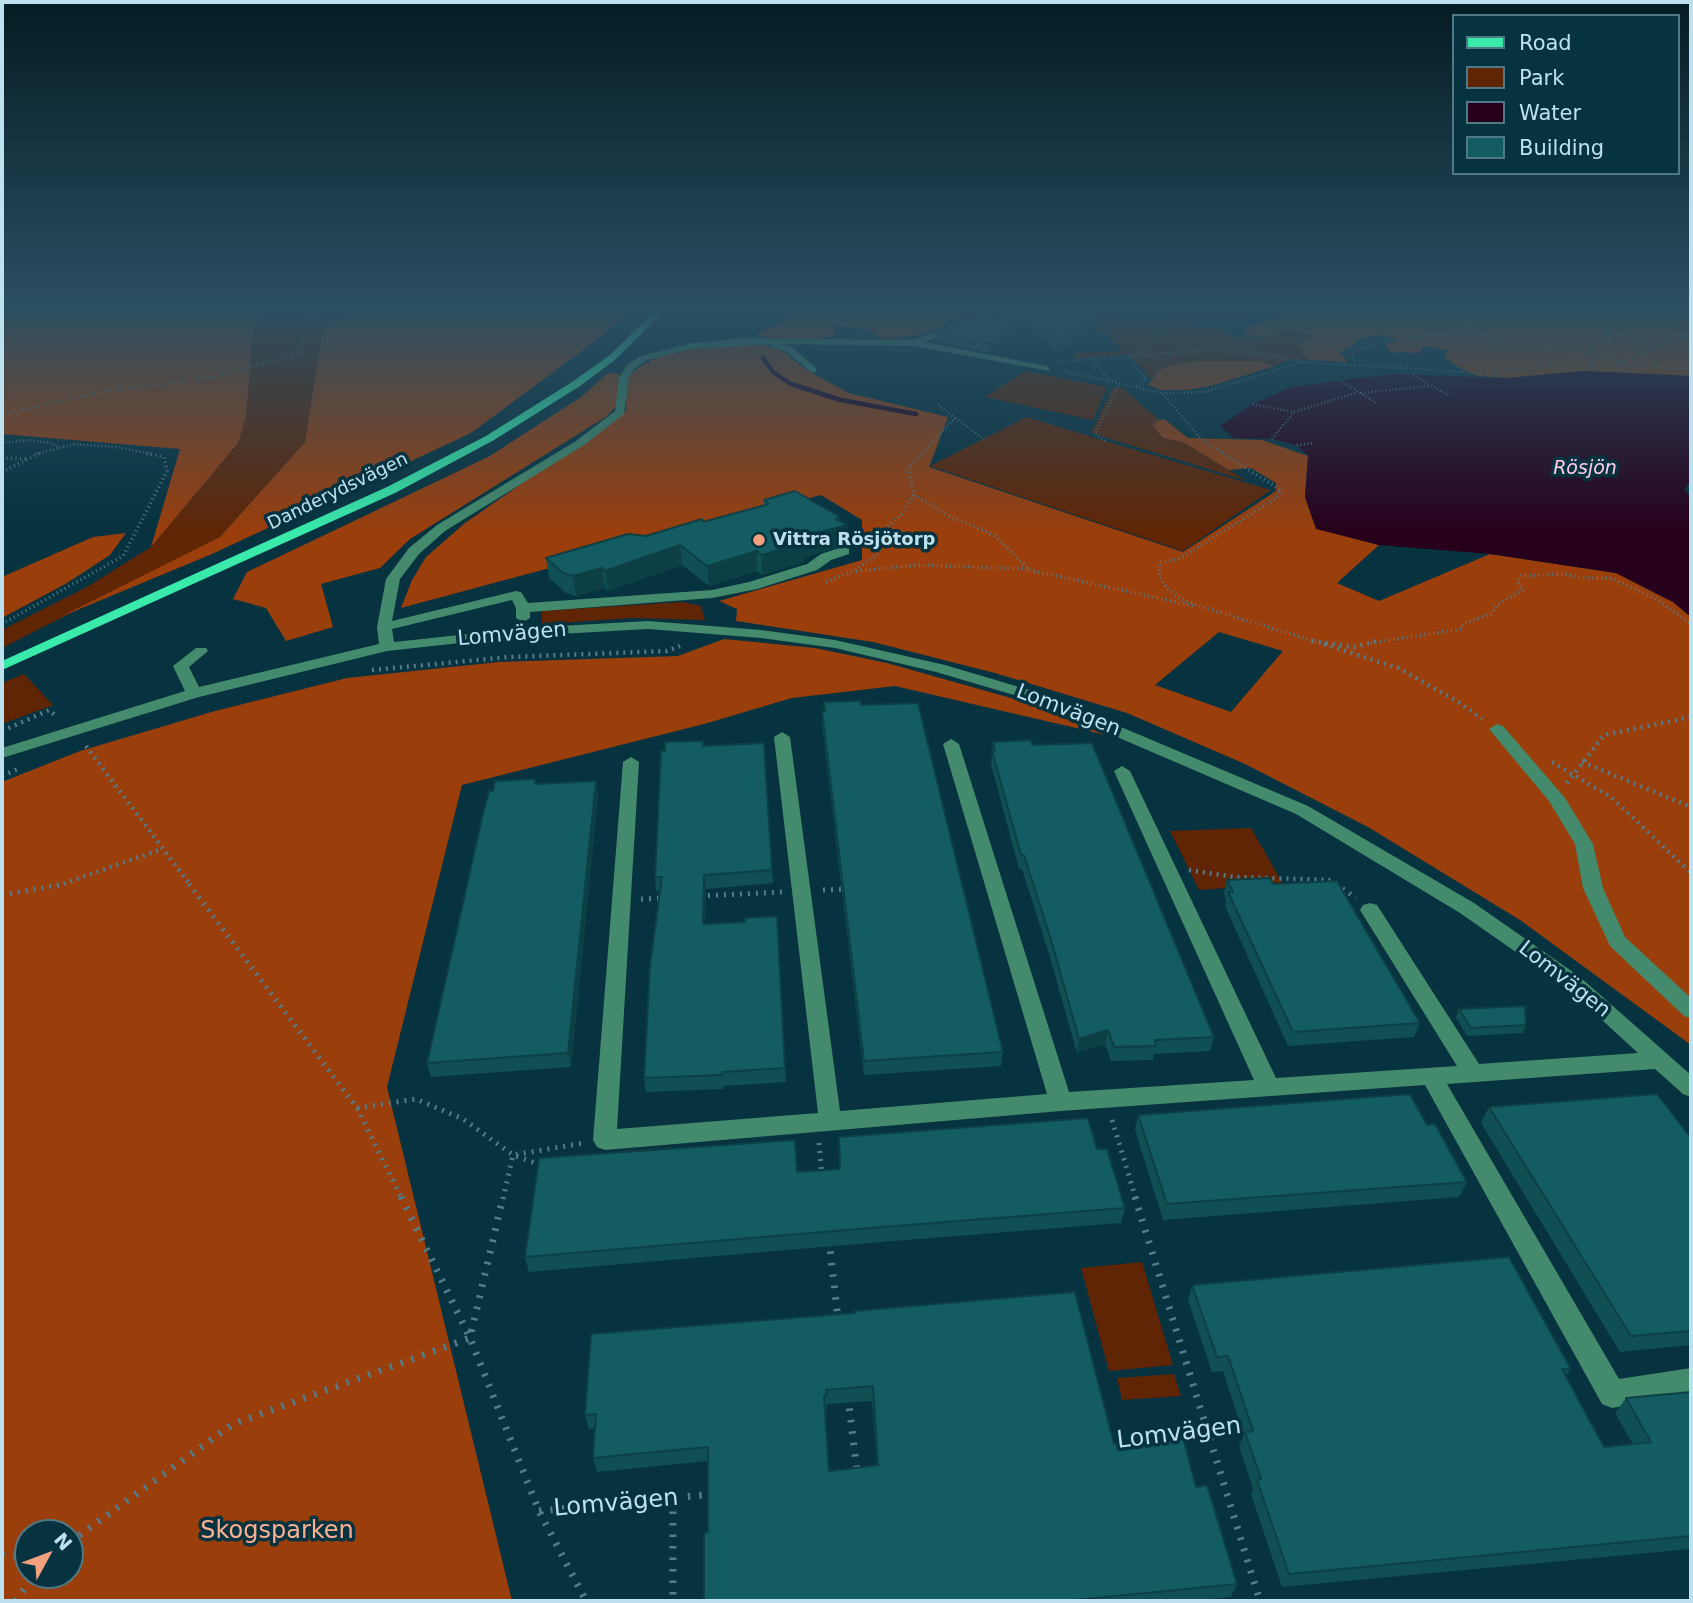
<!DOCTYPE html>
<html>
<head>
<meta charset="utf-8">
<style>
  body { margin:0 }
  #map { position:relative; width:1693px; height:1603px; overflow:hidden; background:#07323f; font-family:"DejaVu Sans",sans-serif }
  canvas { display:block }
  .frame { position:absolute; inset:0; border:4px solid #bde1ef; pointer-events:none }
  .legend { position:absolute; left:1452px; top:14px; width:228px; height:161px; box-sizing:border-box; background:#07323f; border:2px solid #507885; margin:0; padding:9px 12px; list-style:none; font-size:21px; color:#bde1ef }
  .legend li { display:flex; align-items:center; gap:14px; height:35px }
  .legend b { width:35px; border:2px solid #507885 }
  .north { position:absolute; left:14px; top:1519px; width:70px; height:70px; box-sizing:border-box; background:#07323f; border:2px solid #507885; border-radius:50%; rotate:49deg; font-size:19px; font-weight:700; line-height:28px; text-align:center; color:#bde1ef }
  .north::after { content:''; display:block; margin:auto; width:24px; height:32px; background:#f2a17e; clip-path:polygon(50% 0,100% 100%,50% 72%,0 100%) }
</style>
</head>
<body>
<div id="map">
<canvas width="1693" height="1603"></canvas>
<div class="frame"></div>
<ul class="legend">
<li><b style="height:9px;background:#39eaab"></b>Road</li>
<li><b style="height:19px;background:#602505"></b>Park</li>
<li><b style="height:19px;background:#27001b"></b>Water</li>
<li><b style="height:19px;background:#135c62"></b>Building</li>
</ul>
<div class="north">N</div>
</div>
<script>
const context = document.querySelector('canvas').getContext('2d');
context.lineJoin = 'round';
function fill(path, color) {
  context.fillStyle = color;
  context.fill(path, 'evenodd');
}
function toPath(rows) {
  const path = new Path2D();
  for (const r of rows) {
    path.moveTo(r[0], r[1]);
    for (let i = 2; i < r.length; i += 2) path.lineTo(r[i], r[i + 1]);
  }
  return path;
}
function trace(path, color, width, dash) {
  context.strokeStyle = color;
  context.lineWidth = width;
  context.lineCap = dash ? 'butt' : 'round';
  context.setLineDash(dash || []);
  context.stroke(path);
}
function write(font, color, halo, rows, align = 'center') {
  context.font = font + ' "DejaVu Sans",sans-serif';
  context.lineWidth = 7;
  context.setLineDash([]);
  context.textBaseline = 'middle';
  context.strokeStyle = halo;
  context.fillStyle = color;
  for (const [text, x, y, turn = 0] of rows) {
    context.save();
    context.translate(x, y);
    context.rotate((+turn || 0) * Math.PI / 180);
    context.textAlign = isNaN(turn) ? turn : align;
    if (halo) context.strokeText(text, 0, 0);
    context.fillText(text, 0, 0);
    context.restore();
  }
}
const green = toPath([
  [255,308,368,308,323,328,305,442,220,537,2,648,2,630,87,587,151,547,238,443,246,417],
  [1210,312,1217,316,1193,324,1202,329,1215,327,1236,337,1268,337,1288,330,1316,336,1303,349,1303,354,1310,360,1290,359,1275,366,1256,361,1171,365,1157,372,1151,379,1128,354,1074,359,1075,353,1122,351,1106,333,1093,330,1101,324,1084,321,1098,314,1133,321],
  [1025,371,1107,387,1093,420,985,397],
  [1113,387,1123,388,1159,420,1152,425,1163,438,1183,442,1247,481,1091,433],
  [1027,417,1105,441,1271,490,1183,551,930,466],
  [682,602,701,606,705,620,632,618,542,624,542,611],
  [24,674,53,705,2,724,2,683],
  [1251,828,1283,884,1199,890,1170,831],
  [1142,1262,1173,1365,1109,1371,1081,1268],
  [1174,1374,1181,1396,1122,1400,1117,1378]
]);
const forest = toPath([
  [2,308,255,308,246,417,238,443,151,547,180,449,2,434],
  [368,308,632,308,599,338,471,433,212,554,58,618,220,537,305,442,323,328],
  [758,308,999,308,947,320,943,327,917,335,883,339,869,330,833,326,835,336,821,339,767,338,757,334,795,315],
  [1207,308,1691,308,1691,376,1583,371,1508,378,1478,376,1459,368,1445,357,1447,350,1424,346,1420,353,1390,352,1386,344,1398,340,1384,335,1358,339,1352,347,1339,352,1348,362,1310,360,1303,354,1303,349,1298,345,1315,336,1288,330,1268,337,1244,335,1250,325,1284,318,1268,312,1217,316],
  [749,344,763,345,784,352,808,371,849,393,948,417,929,467,1183,552,1276,491,1276,483,1251,468,1229,470,1183,442,1163,438,1152,425,1159,420,1164,419,1188,438,1262,440,1308,456,1305,497,1316,528,1379,545,1337,583,1379,601,1490,554,1616,573,1673,602,1691,617,1691,1045,1520,920,1368,827,1245,764,1127,713,995,673,873,642,736,621,737,609,719,601,862,560,862,520,821,495,401,608,412,580,426,557,465,523,626,411,627,379,635,370,652,360,679,349],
  [1219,632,1283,651,1231,712,1155,685],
  [1198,361,1256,361,1275,366,1214,385,1187,390,1161,390,1148,385,1157,372,1170,365],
  [608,373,619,374,618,404,607,416,410,539,380,568,321,584,333,627,286,641,266,608,233,599,247,572,490,456,581,397],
  [126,533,110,555,67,583,2,618,2,577,93,537],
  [724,639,815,648,887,663,1018,700,1106,735,895,686,792,698,704,724,462,785,387,1087,512,1601,2,1601,2,782,80,751,215,711,347,678,499,662,678,656],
  [28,1533,70,1533,70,1575,28,1575]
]);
const water = toPath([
  [1583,371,1691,376,1691,480,1684,490,1691,497,1691,617,1673,602,1616,573,1490,554,1379,545,1316,529,1305,497,1308,456,1297,445,1272,439,1234,438,1220,426,1253,404,1291,387,1391,374,1508,378]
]);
const stream = toPath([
  [763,358,773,372,791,384,841,400,916,414]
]);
const pathFar4 = toPath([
  [137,308,177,320,234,314,262,315],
  [727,308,741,327],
  [751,308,777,313,803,325],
  [1188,308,1138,355,1091,359,1110,381,1162,393,1202,440,1225,454],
  [1573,308,1600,311,1610,321,1610,327,1605,331,1610,341,1589,345,1590,362,1596,365],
  [1601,311,1615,308],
  [706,320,720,316,725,308],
  [1473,327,1502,346,1572,351,1621,361],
  [698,330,709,308],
  [1606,330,1656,349],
  [1140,355,1210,351,1259,353,1301,362],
  [1129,357,1146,379,1137,386],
  [1058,362,1091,359],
  [1355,365,1353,352,1369,346,1399,339,1466,331,1473,327,1452,308],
  [1628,365,1691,369],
  [1061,371,1110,381],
  [1413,375,1450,396],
  [1339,380,1378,404],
  [1163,393,1205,392,1302,362,1483,373,1553,366,1628,365,1621,361,1664,345,1668,336,1691,336],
  [1361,393,1430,386],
  [1253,404,1293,412],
  [2,415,105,391,215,377,301,353,305,322,323,312,354,308],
  [955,418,984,439],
  [1272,439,1294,412,1358,392],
  [1105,441,1095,434,1119,383],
  [2,443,28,440,51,443,59,447],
  [1297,445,1313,443],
  [36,454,75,444,116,447,152,454],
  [921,454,955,418,936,403]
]);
const pathFar3 = toPath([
  [1222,453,1281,490,1277,498,1179,559,1160,562,1159,577,1168,589,1180,598,1202,607,1321,643],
  [2,458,26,459],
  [2,472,40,453],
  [914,495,949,516,995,536,1029,570,1195,606],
  [856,571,919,565,1028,569],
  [826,582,854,571,879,553,883,531,901,515,914,495,908,468,922,453],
  [2,624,123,556,167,471,164,457,144,453],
  [1371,643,1461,629,1464,623,1492,614,1496,606,1523,590,1517,581,1521,576,1564,574,1585,578,1612,578,1658,600,1691,624]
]);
const pathFar2 = toPath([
  [1312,641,1354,647,1377,641],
  [1324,644,1398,668,1457,701,1482,719],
  [372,670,510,657,667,651,680,646],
  [2,731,49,710,57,717],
  [86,746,191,886],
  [1552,762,1611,797,1691,873],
  [1582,762,1691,807],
  [2,776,20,768],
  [1567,783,1604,735,1691,717],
  [1189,870,1235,877,1331,880,1339,886],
  [57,886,162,849]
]);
const pathFar1 = toPath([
  [189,884,357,1108,402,1199],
  [1336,884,1356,898],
  [823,890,845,889],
  [2,895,64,884],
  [700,896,782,892],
  [641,899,664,898],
  [357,1108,416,1099,463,1119,513,1155,541,1165],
  [1112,1120,1136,1199],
  [819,1143,822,1176],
  [503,1199,513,1155,584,1143]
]);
const path = toPath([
  [401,1197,470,1338,539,1511,586,1601],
  [1135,1197,1260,1601],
  [829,1240,838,1319],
  [848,1397,857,1471],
  [1108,1443,1245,1426],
  [673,1500,673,1601],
  [539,1511,714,1494],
  [70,1542,233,1424,470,1338,503,1197],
  [2,1555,28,1558],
  [16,1601,34,1575]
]);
const minor = toPath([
  [1000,308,1012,308,925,342,1046,366,1049,367,1049,371,914,346,782,344,793,348,816,368,816,372,812,373,787,352,772,347,771,344,692,349,647,360,635,368,629,377,624,414,584,445,445,531,419,554,400,579,392,621,516,591,521,592,528,603,712,590,749,582,807,564,821,554,839,548,849,548,849,554,831,560,817,570,757,589,712,598,530,612,530,618,523,622,516,618,516,608,512,600,392,629,394,642,524,628,648,621,761,630,835,640,945,665,1043,694,1308,806,1474,903,1580,977,1691,1075,1691,1097,1683,1094,1655,1069,1447,1084,1619,1379,1691,1368,1691,1394,1612,1408,1602,1404,1425,1085,1061,1111,605,1150,597,1147,593,1140,623,762,631,757,639,762,617,1129,818,1113,774,737,782,732,790,737,840,1111,1047,1094,943,744,951,739,959,744,1069,1092,1254,1080,1114,771,1122,766,1130,771,1276,1078,1457,1066,1360,910,1363,905,1370,903,1377,905,1479,1064,1638,1053,1566,987,1460,913,1296,814,1031,700,936,672,835,648,761,638,648,629,524,636,387,651,199,697,2,758,2,748,185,691,173,666,196,648,206,648,208,651,189,667,199,687,379,644,377,627,386,579,409,548,437,525,576,441,615,411,619,377,628,364,641,356,692,343,744,338,913,340,1000,308],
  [1032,308,1044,308,999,325,991,323,1032,308],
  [1497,724,1503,726,1565,798,1593,844,1603,888,1625,937,1691,998,1691,1018,1684,1016,1610,946,1583,888,1575,844,1549,801,1489,729,1497,724]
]);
const major = toPath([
  [658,308,667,308,616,359,580,386,494,440,395,493,2,670,2,661,387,487,486,436,572,382,610,355,658,308]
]);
const wall = toPath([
  [1023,308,1067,308,1096,325,1058,352,1023,319],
  [1015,326,1014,335,987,352,938,342,938,333],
  [764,500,840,517,847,545,820,552,804,558,804,562,762,575,757,571,709,586,682,565,608,591,605,588,576,596,566,593,549,578,546,558,703,522,764,505],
  [824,702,861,705,1003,1052,1001,1066,864,1075,822,724,822,711,825,711],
  [993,742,1032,745,1214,1037,1210,1051,1154,1054,1153,1060,1111,1061,1105,1044,1077,1053,1049,954,1022,869,1019,869,991,764],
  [764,743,773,883,706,889,705,924,745,922,777,916,786,1082,723,1086,723,1089,646,1092,644,1078,660,890,656,891,655,877,704,746],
  [596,781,598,795,571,1067,431,1077,427,1063,536,784],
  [1227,880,1273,884,1420,1023,1414,1037,1288,1046,1225,906,1226,899,1224,893],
  [1459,1009,1526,1025,1523,1033,1467,1036,1456,1017],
  [1489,1107,1691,1138,1691,1345,1620,1352,1481,1123],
  [1138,1115,1427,1125,1467,1182,1459,1197,1163,1220,1135,1130],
  [1097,1149,1125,1208,1121,1223,881,1242,529,1272,525,1257,797,1172],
  [1192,1285,1571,1369,1566,1376,1604,1447,1633,1444,1615,1413,1626,1398,1691,1392,1691,1549,1282,1587,1251,1494,1253,1489,1239,1446,1244,1435,1223,1371,1212,1372,1188,1300],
  [854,1313,1196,1487,1237,1584,1231,1597,1193,1601,704,1601,708,1532,708,1461,597,1472,593,1458,595,1429,589,1429,585,1415],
  [872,1401,877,1465,829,1471,825,1410,827,1410,827,1404]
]);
const shadedWall = toPath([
  [1098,312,1096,325,1058,352,1059,338],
  [1015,326,1014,335,987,352,988,343],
  [840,517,840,527,847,525,847,545,820,552,804,558,804,562,762,575,762,555,800,540],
  [680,545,682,565,608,591,605,571],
  [757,551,757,571,709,586,707,566],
  [602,568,605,588,576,596,573,576],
  [596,781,598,795,571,1067,568,1053],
  [704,875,706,889,704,938,703,924],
  [1108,1030,1105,1044,1077,1053,1079,1039]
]);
const building = toPath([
  [1026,308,1067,308,1098,312,1059,338,1026,308],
  [981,315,1015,326,988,343,938,333,981,315],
  [795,491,840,517,836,519,847,525,820,532,800,540,804,542,762,555,757,551,707,566,680,545,605,571,602,568,573,576,563,573,546,558,628,534,646,536,702,519,703,522,769,504,764,500,795,491],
  [861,701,861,705,918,703,1003,1052,864,1061,822,711,825,711,824,702,861,701],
  [1031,740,1032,745,1092,743,1214,1037,1155,1040,1156,1046,1114,1047,1108,1030,1079,1039,1051,940,1024,855,1021,855,992,751,995,751,993,742,1031,740],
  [704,741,703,746,764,743,772,870,704,875,703,924,745,922,745,918,777,916,785,1068,722,1072,722,1075,644,1078,650,965,662,877,655,877,661,751,665,751,665,742,704,741],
  [536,779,535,784,596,781,568,1053,427,1063,482,818,489,791,493,791,495,781,536,779],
  [1270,878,1273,884,1337,881,1420,1023,1293,1032,1228,892,1233,892,1227,880,1270,878],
  [1525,1006,1526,1025,1471,1028,1459,1009,1525,1006],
  [1410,1094,1427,1125,1435,1124,1467,1182,1167,1204,1138,1115,1410,1094],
  [1657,1094,1691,1138,1691,1331,1631,1336,1489,1107,1657,1094],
  [1088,1118,1097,1149,1107,1149,1125,1208,882,1227,525,1257,539,1158,795,1140,797,1172,840,1169,839,1137,1088,1118],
  [1509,1257,1571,1369,1562,1369,1604,1447,1651,1442,1626,1398,1691,1392,1691,1536,1289,1574,1257,1480,1261,1479,1245,1432,1253,1431,1228,1356,1217,1357,1192,1285,1509,1257],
  [1075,1292,1114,1444,1183,1437,1196,1487,1207,1485,1237,1584,1065,1601,704,1601,704,1533,708,1532,708,1447,593,1458,596,1414,585,1415,591,1334,855,1313,854,1311,1075,1292],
  [873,1386,878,1465,829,1471,824,1396,827,1395,826,1390,873,1386]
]);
const markers = [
  [759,540,7,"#f2a17e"]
];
const farStreetnames = [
  ["Danderydsvägen",338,492,-26]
];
const farPoinames = [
  ["Vittra Rösjötorp",773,540]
];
const farWaternames = [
  ["Rösjön",1585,469]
];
const streetNames = [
  ["Lomvägen",512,635,-5],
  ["Lomvägen",1068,711,21],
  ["Lomvägen",1564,980,38]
];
const nearStreetnames = [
  ["Lomvägen",1179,1434,-7],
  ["Lomvägen",616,1504,-5]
];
const nearParknames = [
  ["Skogsparken",277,1532]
];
fill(green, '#602505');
fill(forest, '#9a3e0c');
fill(water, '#27001b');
trace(stream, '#27001b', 4.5);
trace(pathFar4, '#547c8a', 2.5, [1, 2.5]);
trace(pathFar3, '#547c8a', 3.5, [1, 3.5]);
trace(pathFar2, '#547c8a', 4.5, [2, 5]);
trace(pathFar1, '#547c8a', 5, [2, 6]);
trace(path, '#547c8a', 7, [2.5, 9]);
fill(minor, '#438b6c');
fill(major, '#39eaab');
fill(wall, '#104f54');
fill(shadedWall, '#0d4045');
fill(building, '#135c62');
trace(building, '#0d4045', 2);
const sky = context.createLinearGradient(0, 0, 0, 532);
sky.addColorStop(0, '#041c23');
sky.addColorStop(0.58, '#2b4f63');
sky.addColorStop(1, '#2b4f6300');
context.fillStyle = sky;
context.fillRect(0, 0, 1693, 532);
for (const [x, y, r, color] of markers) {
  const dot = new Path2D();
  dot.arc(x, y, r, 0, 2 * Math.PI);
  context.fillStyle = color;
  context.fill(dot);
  trace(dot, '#07323f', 2.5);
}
write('18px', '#bde1ef', '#07323f', farStreetnames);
write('bold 18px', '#bde1ef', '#07323f', farPoinames, 'left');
write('italic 19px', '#fecce8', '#07323f', farWaternames);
write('21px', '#bde1ef', '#07323f', streetNames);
write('24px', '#bde1ef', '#07323f', nearStreetnames);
write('24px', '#fcb091', '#07323f', nearParknames);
</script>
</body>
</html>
